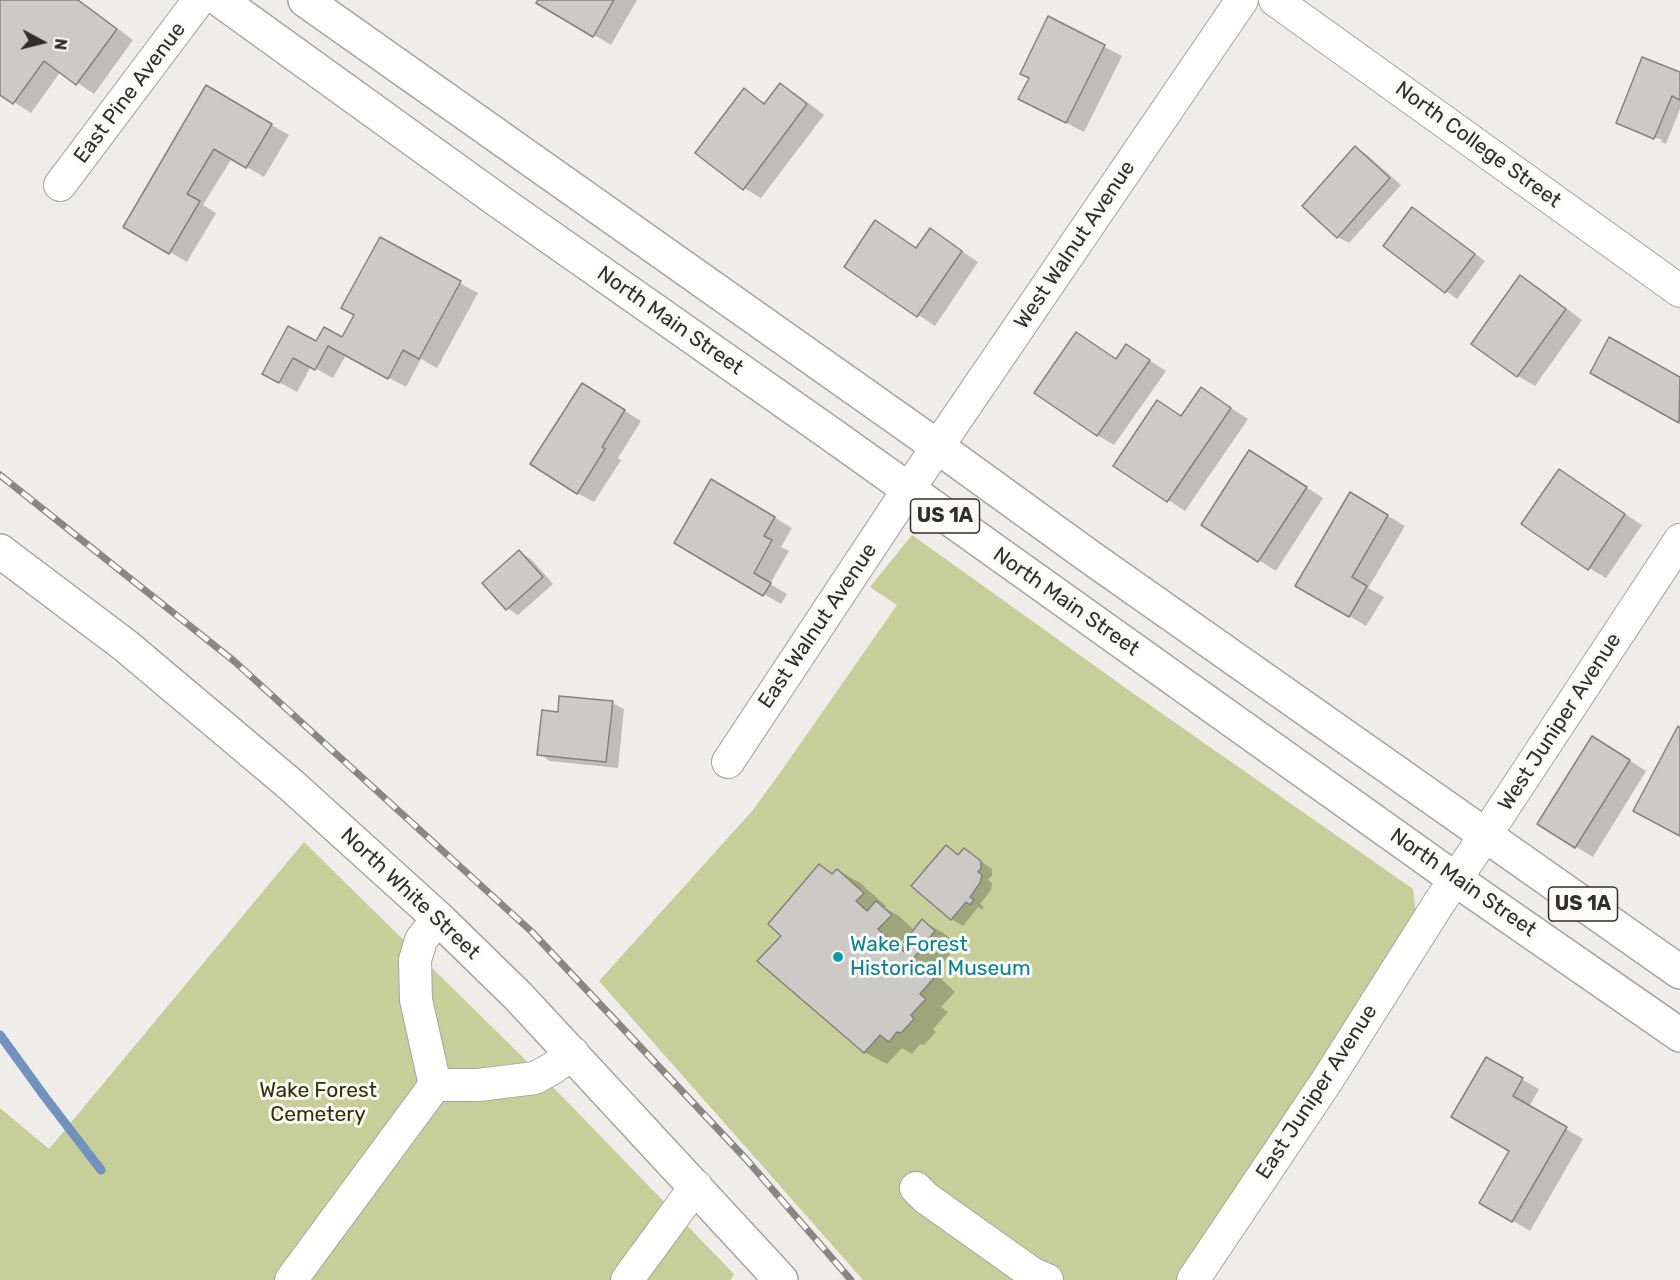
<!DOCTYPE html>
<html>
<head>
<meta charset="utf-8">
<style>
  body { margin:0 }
  #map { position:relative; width:1680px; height:1280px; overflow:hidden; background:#efede9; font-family:Rubik,sans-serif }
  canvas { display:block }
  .north { position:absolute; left:12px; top:12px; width:60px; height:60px; -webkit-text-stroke:4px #fcfaf6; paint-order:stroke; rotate:97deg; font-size:16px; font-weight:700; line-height:24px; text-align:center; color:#2f2f2d }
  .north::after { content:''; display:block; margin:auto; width:21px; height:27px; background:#2f2f2d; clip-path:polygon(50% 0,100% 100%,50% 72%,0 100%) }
</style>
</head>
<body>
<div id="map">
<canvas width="1680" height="1280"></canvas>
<div class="north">N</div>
</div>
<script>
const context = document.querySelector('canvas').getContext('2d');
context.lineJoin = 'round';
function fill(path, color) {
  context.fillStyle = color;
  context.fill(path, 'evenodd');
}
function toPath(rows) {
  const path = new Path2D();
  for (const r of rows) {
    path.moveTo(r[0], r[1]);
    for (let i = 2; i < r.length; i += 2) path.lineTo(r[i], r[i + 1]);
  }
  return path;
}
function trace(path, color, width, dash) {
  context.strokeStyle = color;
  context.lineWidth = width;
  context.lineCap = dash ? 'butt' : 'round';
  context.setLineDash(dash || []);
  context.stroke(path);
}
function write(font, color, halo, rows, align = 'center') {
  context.font = font + ' Rubik,sans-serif';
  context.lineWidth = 6;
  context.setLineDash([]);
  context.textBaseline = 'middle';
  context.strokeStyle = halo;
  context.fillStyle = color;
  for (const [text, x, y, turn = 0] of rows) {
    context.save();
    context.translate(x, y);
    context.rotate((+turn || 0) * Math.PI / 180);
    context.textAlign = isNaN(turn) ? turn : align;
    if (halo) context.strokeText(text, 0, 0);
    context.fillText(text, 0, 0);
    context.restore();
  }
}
const green = toPath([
  [912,535,1134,694,1413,889,1416,914,1384,968,1178,1280,863,1280,599,981,753,810,782,770,897,605,870,587],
  [304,842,552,1086,734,1274,731,1280,0,1280,0,1108,49,1149]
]);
const shadow = toPath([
  [0,0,79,0,133,40,94,94,61,71,31,113,0,93],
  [539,0,637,0,611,45,538,2],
  [1049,18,1122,56,1084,132,1020,99,1030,78],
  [1680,74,1680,109,1666,144,1661,142,1662,140,1627,126],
  [781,85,798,95,824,115,761,198,744,188,744,90,766,104],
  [207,87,289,135,264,177,232,158,203,205,216,213,187,262,125,226],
  [1355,148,1367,155,1401,185,1349,243,1338,237],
  [1423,216,1485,261,1457,299,1385,246],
  [930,230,978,262,935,326,846,266,917,249],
  [380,239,478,293,437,368,421,359,406,387,346,355,333,378,311,366,297,392,264,374,317,343,342,339,356,315],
  [1521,277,1538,287,1582,320,1535,386,1518,376,1473,343],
  [1077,334,1117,360,1143,356,1166,371,1114,445,1097,435],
  [1610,339,1680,379,1680,422,1592,373],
  [1201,389,1248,419,1185,511,1115,465,1157,402,1183,417],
  [599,395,641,421,618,458,621,460,594,502,577,493],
  [1267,462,1323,498,1276,571,1203,525],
  [1559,471,1642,525,1606,578,1589,568],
  [712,481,792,528,781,547,789,551,770,584,787,594,781,604,676,543],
  [1351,494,1405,526,1368,588,1384,597,1366,626,1297,585],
  [519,552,531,559,553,584,518,615,507,608],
  [612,703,624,709,618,768,550,761,539,754,559,713],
  [1610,748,1646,771,1593,857,1576,847],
  [946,847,960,855,965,850,992,869,992,875,988,880,992,883,991,890,980,904,984,907,982,910,978,907,963,926,951,919],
  [820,866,834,874,838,870,860,883,886,906,885,908,899,916,913,929,900,943,907,950,922,921,945,934,957,945,935,973,955,992,941,1007,948,1012,933,1029,936,1032,924,1045,920,1044,912,1054,902,1048,887,1064,864,1052,783,936],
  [1486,1059,1539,1089,1529,1107,1583,1139,1530,1231,1481,1202,1511,1150]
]);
const stream = toPath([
  [0,1035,45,1097,101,1170]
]);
const building = toPath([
  [0,0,78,0,117,29,76,85,44,61,13,104,0,95,0,0],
  [538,0,614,0,593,37,536,3,538,0],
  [1048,16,1105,45,1066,123,1018,99,1029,78,1020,74,1048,16],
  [1642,57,1680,72,1680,100,1672,96,1654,139,1616,123,1642,57],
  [780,83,807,104,743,190,695,153,744,88,764,104,780,83],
  [206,85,272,124,246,168,214,149,187,194,200,201,169,254,123,227,206,85],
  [1355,146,1390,178,1337,238,1302,206,1355,146],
  [1412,207,1475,254,1445,293,1383,246,1412,207],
  [875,220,916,248,930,228,962,251,917,317,844,267,875,220],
  [380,237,461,281,419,359,403,350,388,379,328,346,315,370,293,358,279,383,262,374,288,326,316,341,324,327,342,337,354,315,341,308,380,237],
  [1520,275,1566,309,1517,377,1471,344,1520,275],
  [1076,332,1116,359,1126,344,1150,360,1097,436,1034,393,1076,332],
  [1609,337,1680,377,1679,423,1590,373,1609,337],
  [582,383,625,410,602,447,605,449,577,494,530,464,582,383],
  [1201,387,1231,408,1167,502,1113,466,1157,400,1181,416,1201,387],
  [1249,450,1307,487,1258,562,1201,525,1249,450],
  [1559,469,1625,514,1588,570,1521,524,1559,469],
  [711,479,775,517,764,536,772,540,754,573,771,583,763,596,674,543,711,479],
  [1350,492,1388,515,1352,577,1367,586,1349,617,1295,586,1350,492],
  [519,550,543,577,506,610,482,583,519,550],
  [559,696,613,701,606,762,537,755,542,710,558,712,559,696],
  [1678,726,1680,728,1680,836,1633,811,1678,726],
  [1592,736,1630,760,1575,848,1537,824,1592,736],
  [946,845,958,855,964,848,981,861,981,868,978,872,982,875,980,883,970,897,974,900,970,905,966,902,951,920,911,886,946,845],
  [819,864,832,874,837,869,864,893,856,901,867,911,876,901,892,915,878,929,904,952,908,947,904,942,922,919,935,931,913,959,934,978,920,994,926,999,911,1015,914,1019,901,1033,897,1032,889,1042,880,1035,864,1053,757,961,781,936,768,924,819,864],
  [1486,1057,1523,1078,1513,1096,1567,1127,1512,1222,1479,1203,1509,1151,1451,1117,1486,1057]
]);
const minor = toPath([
  [1275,0,1680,291],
  [60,185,199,0],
  [728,762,908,490,1242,0],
  [438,918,421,940,415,960,416,1000,435,1085,478,1085,535,1078,553,1068,573,1053],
  [916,1188,926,1198,1033,1274,1047,1280],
  [291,1280,435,1085],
  [627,1280,696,1186],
  [1193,1280,1328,1079,1439,903,1485,836,1680,540]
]);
const major = toPath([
  [220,0,500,202,828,432,1455,879,1680,1035],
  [305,0,938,447,1090,557,1680,972],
  [0,551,126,646,290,784,438,918,519,997,781,1280]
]);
const rail = toPath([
  [0,475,234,661,532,932,746,1159,851,1280]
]);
const markers = [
  [838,957,6,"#0f9aa8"]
];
const shields = [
  [945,516,69],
  [1583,904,69]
];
const shieldNames = [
  ["US 1A",945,516],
  ["US 1A",1583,904]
];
const streetNames = [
  ["East Pine Avenue",130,93,-53],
  ["North College Street",1478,145,36],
  ["West Walnut Avenue",1075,245,-56],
  ["North Main Street",670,321,35],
  ["North Main Street",1066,602,35],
  ["East Walnut Avenue",818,626,-56],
  ["West Juniper Avenue",1560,722,-57],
  ["North Main Street",1463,883,35],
  ["North White Street",410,894,43],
  ["East Juniper Avenue",1317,1092,-57]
];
const cultureNames = [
  ["Wake Forest",850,945],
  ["Historical Museum",850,969]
];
const parkNames = [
  ["Wake Forest",318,1091],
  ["Cemetery",318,1115]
];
fill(green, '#c6cf99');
fill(shadow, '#0003');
trace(stream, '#7092bd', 9);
fill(building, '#cccac6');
trace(building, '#84827e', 1.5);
trace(minor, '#a6a4a1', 34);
trace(major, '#a6a4a1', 36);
trace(minor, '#fff', 32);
trace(major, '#fff', 33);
trace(rail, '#888784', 7);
trace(rail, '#fcfaf6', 4.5, [14]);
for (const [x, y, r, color] of markers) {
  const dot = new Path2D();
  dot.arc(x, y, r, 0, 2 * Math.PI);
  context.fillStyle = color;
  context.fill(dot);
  trace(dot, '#fcfaf6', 2);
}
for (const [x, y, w] of shields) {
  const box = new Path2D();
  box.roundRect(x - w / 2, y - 17, w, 34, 4.5);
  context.fillStyle = '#fcfaf6';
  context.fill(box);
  trace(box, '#2f2f2d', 1.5);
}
write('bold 20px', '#2f2f2d', null, shieldNames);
write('21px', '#2f2f2d', '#fcfaf6', streetNames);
write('21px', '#0d838f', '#fcfaf6', cultureNames, 'left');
write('21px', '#2e3306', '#fcfaf6', parkNames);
</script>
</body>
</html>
